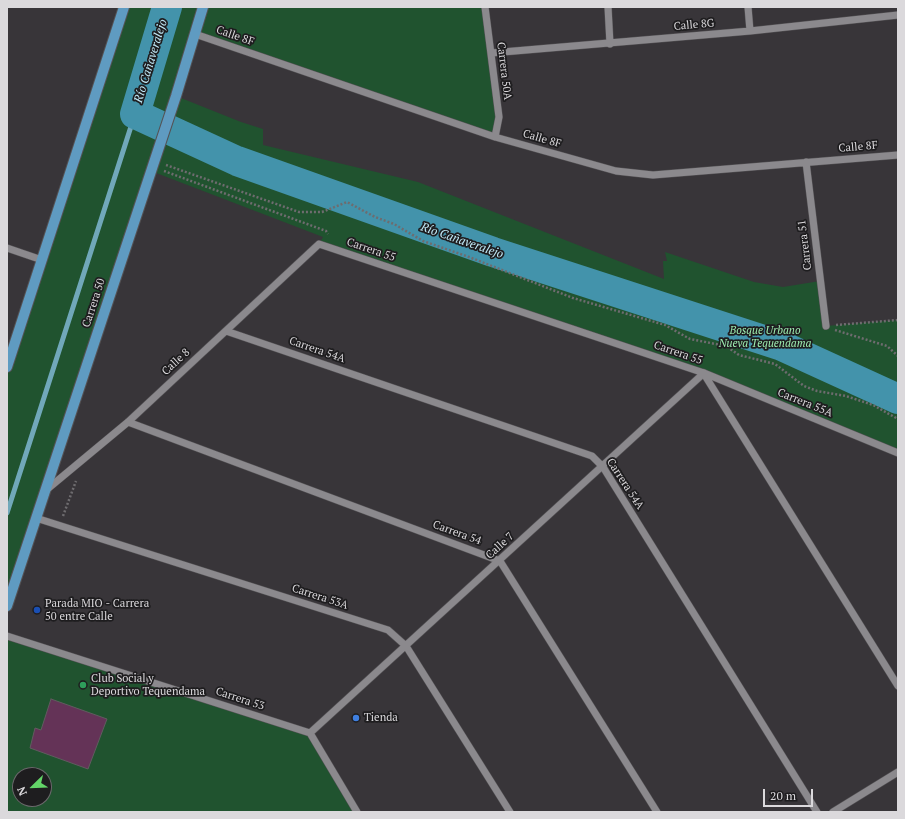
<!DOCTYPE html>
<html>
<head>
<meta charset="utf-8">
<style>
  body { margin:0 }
  #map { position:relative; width:905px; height:819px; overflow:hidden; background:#383539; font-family:"PT Serif",serif }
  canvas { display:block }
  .frame { position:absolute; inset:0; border:8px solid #dbd9dc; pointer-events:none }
  .north { position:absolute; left:12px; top:767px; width:40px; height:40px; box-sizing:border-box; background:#1e1d1f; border:1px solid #6a686b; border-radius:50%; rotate:247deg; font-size:11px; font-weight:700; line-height:16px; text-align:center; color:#dbd9dc }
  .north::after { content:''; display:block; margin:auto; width:14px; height:18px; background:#63d468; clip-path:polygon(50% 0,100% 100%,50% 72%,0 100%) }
  .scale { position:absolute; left:763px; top:789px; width:50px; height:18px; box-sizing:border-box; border:2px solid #dbd9dc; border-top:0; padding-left:5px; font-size:12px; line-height:14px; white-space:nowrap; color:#dbd9dc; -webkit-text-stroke:3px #1e1d1f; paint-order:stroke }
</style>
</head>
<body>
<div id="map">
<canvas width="905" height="819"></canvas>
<div class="frame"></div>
<div class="north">N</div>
<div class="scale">20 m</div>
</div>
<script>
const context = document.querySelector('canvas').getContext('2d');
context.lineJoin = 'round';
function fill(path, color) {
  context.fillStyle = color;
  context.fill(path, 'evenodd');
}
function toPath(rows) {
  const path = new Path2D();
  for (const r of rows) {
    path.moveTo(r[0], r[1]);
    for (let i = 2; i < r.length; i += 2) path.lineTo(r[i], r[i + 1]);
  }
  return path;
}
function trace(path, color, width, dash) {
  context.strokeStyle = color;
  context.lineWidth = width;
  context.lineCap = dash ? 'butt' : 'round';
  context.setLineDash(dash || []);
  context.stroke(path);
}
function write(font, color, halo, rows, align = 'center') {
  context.font = font + ' "PT Serif",serif';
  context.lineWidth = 3.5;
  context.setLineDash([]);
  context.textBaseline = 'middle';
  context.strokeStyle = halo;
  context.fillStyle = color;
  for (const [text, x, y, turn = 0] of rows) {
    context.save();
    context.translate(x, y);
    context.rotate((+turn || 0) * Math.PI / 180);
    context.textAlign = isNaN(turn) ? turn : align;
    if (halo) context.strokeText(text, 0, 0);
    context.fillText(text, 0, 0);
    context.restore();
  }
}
const green = toPath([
  [124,7,485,7,499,117,495,137,195,34,176,96,241,122,263,129,263,145,418,182,664,279,663,261,667,261,665,252,754,282,783,287,820,281,826,326,898,320,898,454,704,373,319,244,323,237,151,171,7,606,7,367],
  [7,636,310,733,357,812,7,812],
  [20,775,44,775,44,799,20,799]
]);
const stream = toPath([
  [7,513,135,114]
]);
const river = toPath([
  [167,7,135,114,237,161,493,252,782,346,898,399]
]);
const building = toPath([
  [51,699,107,719,88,769,30,748,35,728,41,730,51,699]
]);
const path = toPath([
  [166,165,299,212,322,212,347,202,375,217,394,224,423,241,469,257,573,298,665,325,690,339,726,346,739,355,775,364,804,386,817,391,846,396,873,405,898,419],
  [164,171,326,231,328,234],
  [836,325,898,320],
  [835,330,887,346,898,356],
  [63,516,76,481]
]);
const minor = toPath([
  [485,7,499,117,495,137],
  [608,7,610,44],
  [748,7,750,31],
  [195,34,495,137,616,171,653,175,898,155],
  [491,53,750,31,898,15],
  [806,162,826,326],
  [7,248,42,260],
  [226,331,592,456,603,467,817,812],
  [704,374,898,686],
  [128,422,500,561,657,812],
  [45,491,128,422,319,244,704,373,898,453],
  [36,518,388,630,406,646,510,812],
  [7,636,310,733,357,812],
  [310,733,704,373],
  [833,812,898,772]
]);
const major = toPath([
  [7,367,124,7],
  [7,606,176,96,203,7]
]);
const markers = [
  [37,610,4,"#1a4fb4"],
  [83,685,4,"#2e9e5b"],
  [356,718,4,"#3f7fe0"]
];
const streetNames = [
  ["Calle 8G",694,25,-5],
  ["Calle 8F",235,36,19],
  ["Carrera 50A",504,71,83],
  ["Calle 8F",542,139,16],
  ["Calle 8F",858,147,-5],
  ["Carrera 51",805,245,-97],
  ["Carrera 55",371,250,19],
  ["Carrera 50",94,303,-72],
  ["Carrera 54A",317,350,19],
  ["Carrera 55",678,353,19],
  ["Calle 8",176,362,-43],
  ["Carrera 55A",805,403,22],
  ["Carrera 54A",625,484,57],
  ["Carrera 54",457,533,20],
  ["Calle 7",500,546,-42],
  ["Carrera 53A",320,597,18],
  ["Carrera 53",240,699,18]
];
const parkNames = [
  ["Bosque Urbano",765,331],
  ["Nueva Tequendama",765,344]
];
const poiNames = [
  ["Parada MIO - Carrera",45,604],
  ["50 entre Calle",45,617],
  ["Club Social y",91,679],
  ["Deportivo Tequendama",91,692],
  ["Tienda",364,718]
];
const waterNames = [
  ["Río Cañaveralejo",151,61,-73],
  ["Río Cañaveralejo",462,241,19]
];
fill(green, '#20532f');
trace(stream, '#71a8ba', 5);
trace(river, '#4393ab', 30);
fill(building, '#643357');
trace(building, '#605c5f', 1);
trace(minor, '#545255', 8);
trace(major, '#545255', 12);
trace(path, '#6e6c6f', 2.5, [2, 2]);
trace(minor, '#8b898d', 7);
trace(major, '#5f9bc1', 10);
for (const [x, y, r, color] of markers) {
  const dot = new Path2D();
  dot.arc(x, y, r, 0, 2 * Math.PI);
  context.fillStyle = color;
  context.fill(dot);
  trace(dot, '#1e1d1f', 1.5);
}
write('11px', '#dbd9dc', '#1e1d1f', streetNames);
write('italic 11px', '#9eeeb1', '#1e1d1f', parkNames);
write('11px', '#dbd9dc', '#1e1d1f', poiNames, 'left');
write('italic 12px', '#c0e9f7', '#1e1d1f', waterNames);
</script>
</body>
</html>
